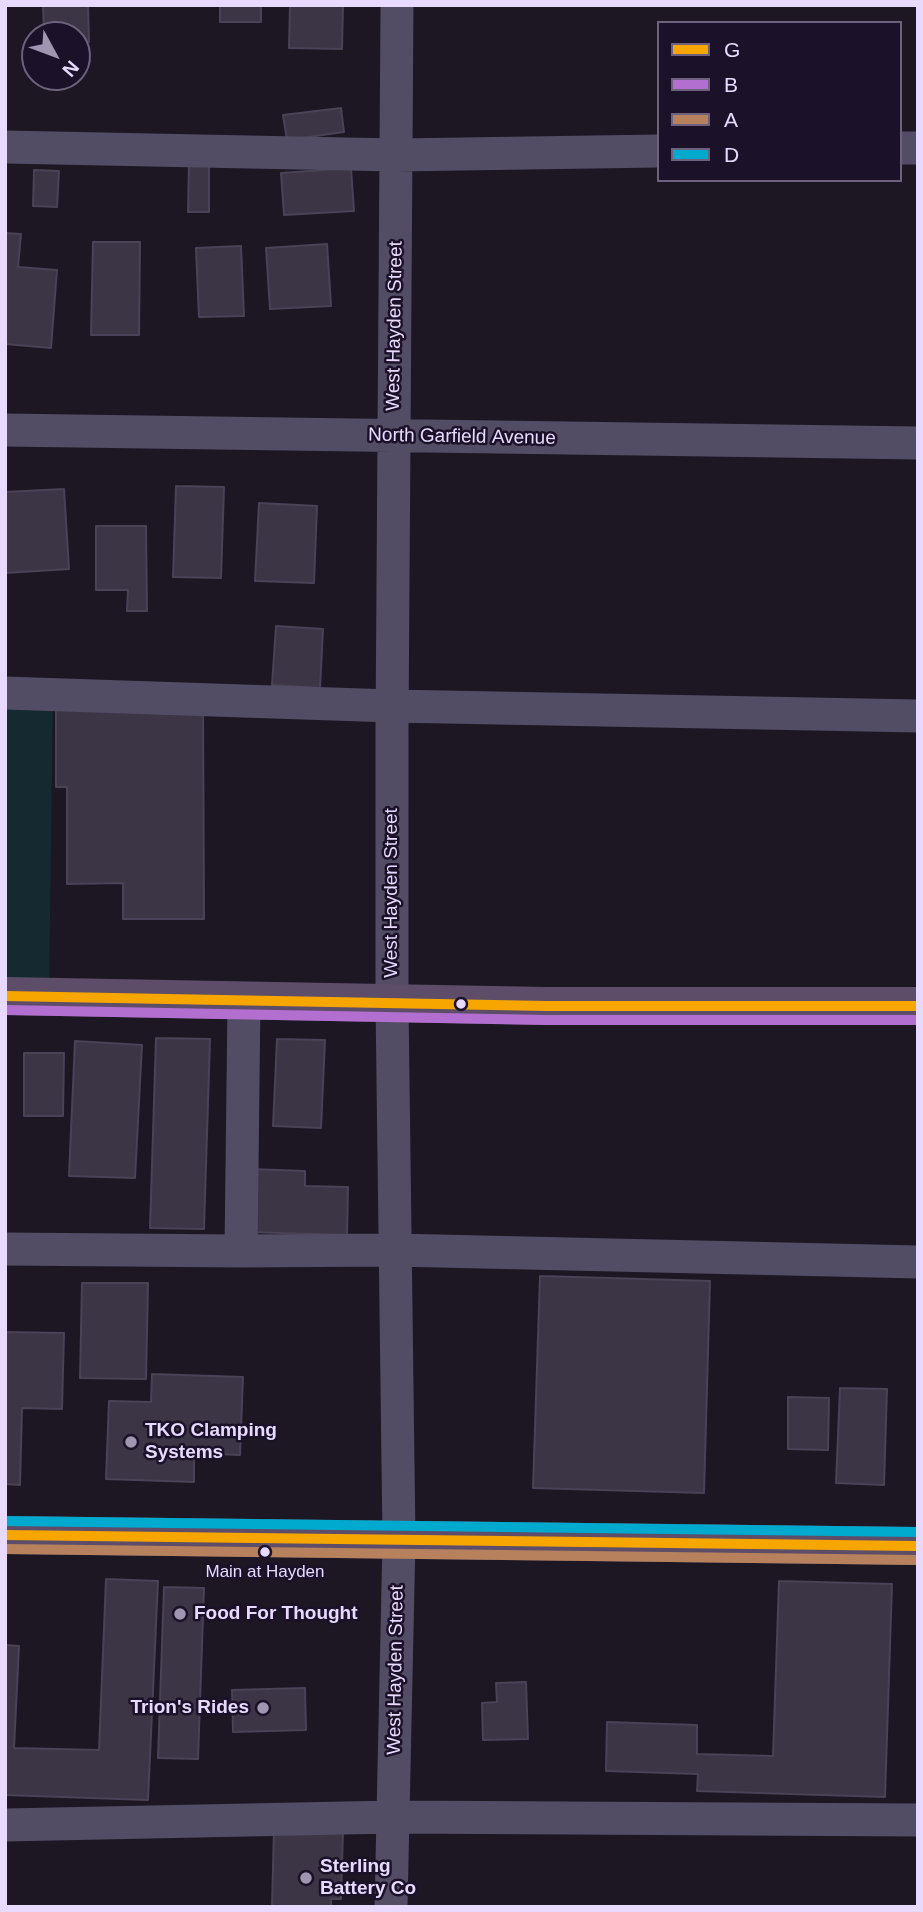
<!DOCTYPE html>
<html>
<head>
<meta charset="utf-8">
<style>
  body { margin:0 }
  #map { position:relative; width:923px; height:1912px; overflow:hidden; background:#1c1723; font-family:Helvetica,sans-serif }
  canvas { display:block }
  .frame { position:absolute; inset:0; border:7px solid #e7dafe; pointer-events:none }
  .legend { position:absolute; left:657px; top:21px; width:245px; height:161px; box-sizing:border-box; background:#1b1129; border:2px solid #6d617e; margin:0; padding:9px 12px; list-style:none; font-size:21px; color:#e7dafe }
  .legend li { display:flex; align-items:center; gap:14px; height:35px }
  .legend b { width:35px; border:2px solid #6d617e }
  .north { position:absolute; left:21px; top:21px; width:70px; height:70px; box-sizing:border-box; background:#1b1129; border:2px solid #6d617e; border-radius:50%; rotate:131deg; font-size:19px; font-weight:700; line-height:28px; text-align:center; color:#e7dafe }
  .north::after { content:''; display:block; margin:auto; width:24px; height:32px; background:#a096b1; clip-path:polygon(50% 0,100% 100%,50% 72%,0 100%) }
</style>
</head>
<body>
<div id="map">
<canvas width="923" height="1912"></canvas>
<div class="frame"></div>
<ul class="legend">
<li><b style="height:9px;background:#f7a600"></b>G</li>
<li><b style="height:9px;background:#b36fd0"></b>B</li>
<li><b style="height:9px;background:#b6815c"></b>A</li>
<li><b style="height:9px;background:#00a9ce"></b>D</li>
</ul>
<div class="north">N</div>
</div>
<script>
const context = document.querySelector('canvas').getContext('2d');
context.lineJoin = 'round';
function fill(path, color) {
  context.fillStyle = color;
  context.fill(path, 'evenodd');
}
function toPath(rows) {
  const path = new Path2D();
  for (const r of rows) {
    path.moveTo(r[0], r[1]);
    for (let i = 2; i < r.length; i += 2) path.lineTo(r[i], r[i + 1]);
  }
  return path;
}
function trace(path, color, width, dash) {
  context.strokeStyle = color;
  context.lineWidth = width;
  context.lineCap = dash ? 'butt' : 'round';
  context.setLineDash(dash || []);
  context.stroke(path);
}
function write(font, color, halo, rows, align = 'center') {
  context.font = font + ' Helvetica,sans-serif';
  context.lineWidth = 5;
  context.setLineDash([]);
  context.textBaseline = 'middle';
  context.strokeStyle = halo;
  context.fillStyle = color;
  for (const [text, x, y, turn = 0] of rows) {
    context.save();
    context.translate(x, y);
    context.rotate((+turn || 0) * Math.PI / 180);
    context.textAlign = isNaN(turn) ? turn : align;
    if (halo) context.strokeText(text, 0, 0);
    context.fillText(text, 0, 0);
    context.restore();
  }
}
const green = toPath([
  [5,693,53,693,49,996,5,996]
]);
const building = toPath([
  [43,5,88,5,89,42,77,42,77,35,44,35,43,5],
  [220,5,261,5,261,22,220,22,220,5],
  [290,5,343,5,342,49,289,48,290,5],
  [341,108,344,132,287,140,283,115,341,108],
  [189,164,209,164,209,212,188,212,189,164],
  [351,168,354,211,284,215,281,173,351,168],
  [34,170,59,171,57,207,33,206,34,170],
  [5,233,21,234,18,267,57,270,51,348,5,344,5,233],
  [93,242,140,242,139,335,91,335,93,242],
  [327,244,331,306,270,309,266,248,327,244],
  [241,246,244,316,199,317,196,248,241,246],
  [176,486,224,487,221,578,173,577,176,486],
  [64,489,69,569,5,573,5,492,64,489],
  [259,503,317,506,314,583,255,581,259,503],
  [96,526,146,526,147,611,127,611,128,590,96,590,96,526],
  [276,626,323,629,320,688,272,685,276,626],
  [203,706,204,919,123,919,123,883,67,884,67,787,56,787,56,707,203,706],
  [156,1038,210,1039,204,1229,150,1228,156,1038],
  [277,1039,325,1040,321,1128,273,1126,277,1039],
  [75,1041,142,1045,135,1178,69,1176,75,1041],
  [24,1053,64,1053,63,1116,24,1116,24,1053],
  [250,1169,305,1171,305,1186,348,1187,347,1235,247,1232,250,1169],
  [540,1276,710,1281,704,1493,533,1488,540,1276],
  [82,1283,148,1283,146,1379,80,1378,82,1283],
  [5,1332,64,1333,62,1409,22,1408,20,1485,5,1484,5,1332],
  [152,1374,243,1377,240,1455,194,1453,194,1482,106,1479,109,1401,151,1402,152,1374],
  [840,1388,887,1389,884,1485,836,1483,840,1388],
  [788,1397,829,1398,828,1450,788,1449,788,1397],
  [106,1579,158,1581,148,1800,5,1795,5,1645,19,1646,14,1748,99,1750,106,1579],
  [779,1581,892,1584,885,1797,697,1791,698,1774,606,1771,607,1722,697,1725,697,1754,773,1756,779,1581],
  [164,1587,204,1588,198,1759,158,1758,164,1587],
  [526,1682,528,1739,483,1740,482,1703,497,1702,496,1683,526,1682],
  [305,1688,306,1730,233,1732,232,1690,305,1688],
  [274,1828,343,1830,341,1899,331,1899,331,1907,272,1907,274,1828]
]);
const minor = toPath([
  [5,147,396,155,659,151],
  [900,148,918,148],
  [5,430,918,443],
  [5,693,392,706,918,716],
  [5,1249,241,1251,244,1000],
  [241,1251,395,1250,918,1262],
  [5,1825,393,1817,918,1820],
  [391,1907,399,1540,392,1003,392,726,397,5]
]);
const major = toPath([
  [5,996,547,1006,918,1006],
  [5,1535,918,1546]
]);
const bus1 = toPath([
  [5,996,547,1006,918,1006],
  [5,1535,918,1546]
]);
const bus2 = toPath([
  [5,1010,547,1020,918,1020]
]);
const bus3 = toPath([
  [5,1549,918,1560]
]);
const bus4 = toPath([
  [5,1521,918,1532]
]);
const markers = [
  [461,1004,6,"#e7dafe"],
  [131,1442,7,"#a096b1"],
  [265,1552,6,"#e7dafe"],
  [180,1614,7,"#a096b1"],
  [263,1708,7,"#a096b1"],
  [306,1878,7,"#a096b1"]
];
const busNames = [
  ["Main at Hayden",265,1572]
];
const streetNames = [
  ["West Hayden Street",395,326,-89],
  ["North Garfield Avenue",462,437,1],
  ["West Hayden Street",392,893,-90],
  ["West Hayden Street",396,1670,-89]
];
const poiNames = [
  ["TKO Clamping",145,1431],
  ["Systems",145,1453],
  ["Food For Thought",194,1614],
  ["Trion's Rides",249,1708,"right"],
  ["Sterling",320,1867],
  ["Battery Co",320,1889]
];
fill(green, '#152931');
fill(building, '#3c3545');
trace(building, '#4a4257', 2);
trace(minor, '#524c64', 33);
trace(major, '#5d4d69', 38);
trace(bus1, '#f7a600', 10);
trace(bus2, '#b36fd0', 10);
trace(bus3, '#b6815c', 10);
trace(bus4, '#00a9ce', 10);
for (const [x, y, r, color] of markers) {
  const dot = new Path2D();
  dot.arc(x, y, r, 0, 2 * Math.PI);
  context.fillStyle = color;
  context.fill(dot);
  trace(dot, '#1b1129', 2.5);
}
write('17px', '#e7dafe', '#1b1129', busNames);
write('19px', '#e7dafe', '#1b1129', streetNames);
write('bold 19px', '#e7dafe', '#1b1129', poiNames, 'left');
</script>
</body>
</html>
